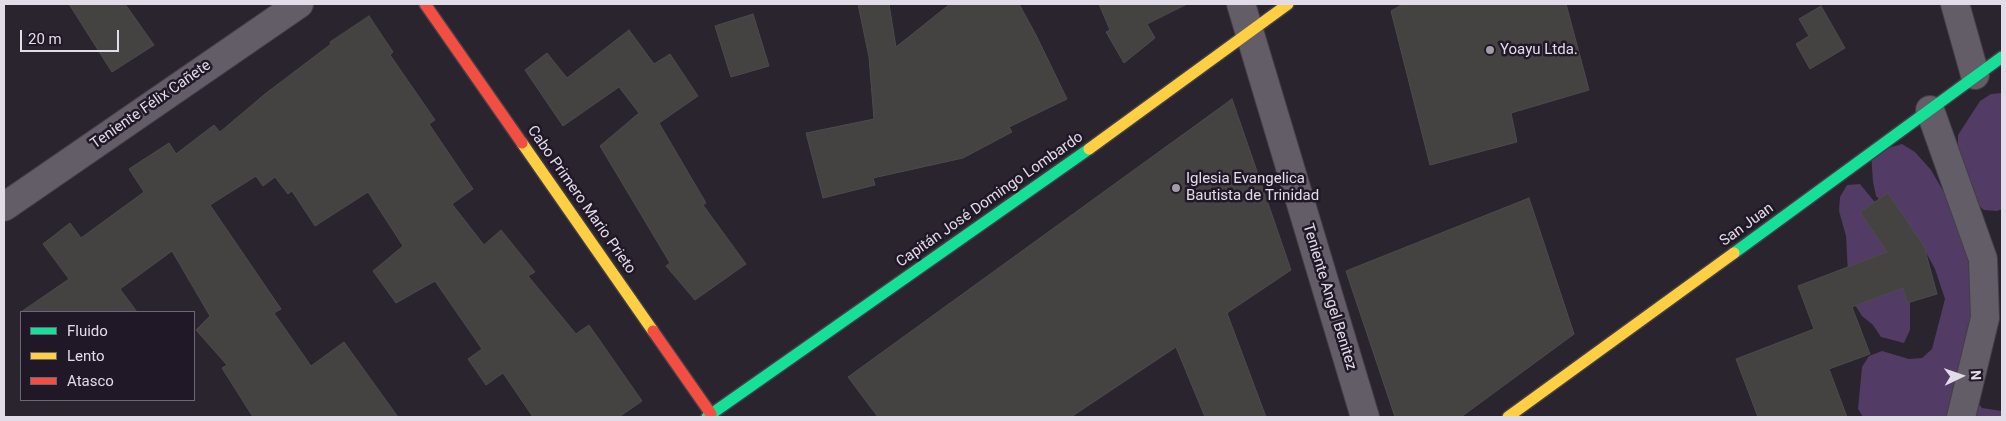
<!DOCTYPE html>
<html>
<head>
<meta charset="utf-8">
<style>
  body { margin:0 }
  #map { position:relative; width:2006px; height:421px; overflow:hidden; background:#29242e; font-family:Roboto,sans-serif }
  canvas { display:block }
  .frame { position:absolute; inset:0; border:5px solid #e1dce7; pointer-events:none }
  .legend { position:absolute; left:20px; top:311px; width:175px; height:90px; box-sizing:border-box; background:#201827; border:1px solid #6d6674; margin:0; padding:6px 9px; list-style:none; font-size:15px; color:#e1dce7 }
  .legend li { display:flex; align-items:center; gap:10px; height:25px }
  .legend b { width:25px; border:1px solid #6d6674 }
  .north { position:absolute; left:1936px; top:351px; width:50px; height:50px; -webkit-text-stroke:4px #201827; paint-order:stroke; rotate:87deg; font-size:14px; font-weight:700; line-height:20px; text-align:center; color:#e1dce7 }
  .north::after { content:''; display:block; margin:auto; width:18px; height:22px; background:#e1dce7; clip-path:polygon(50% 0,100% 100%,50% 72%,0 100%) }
  .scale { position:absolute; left:20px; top:30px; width:99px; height:22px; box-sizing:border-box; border:2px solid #e1dce7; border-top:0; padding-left:6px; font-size:15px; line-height:18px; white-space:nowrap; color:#e1dce7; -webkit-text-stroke:4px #201827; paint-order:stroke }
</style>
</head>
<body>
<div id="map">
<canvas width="2006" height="421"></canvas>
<div class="frame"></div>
<ul class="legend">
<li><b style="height:6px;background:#16e098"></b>Fluido</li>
<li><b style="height:6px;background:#ffcf43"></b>Lento</li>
<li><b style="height:6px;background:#f24e42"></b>Atasco</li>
</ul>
<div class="north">N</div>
<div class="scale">20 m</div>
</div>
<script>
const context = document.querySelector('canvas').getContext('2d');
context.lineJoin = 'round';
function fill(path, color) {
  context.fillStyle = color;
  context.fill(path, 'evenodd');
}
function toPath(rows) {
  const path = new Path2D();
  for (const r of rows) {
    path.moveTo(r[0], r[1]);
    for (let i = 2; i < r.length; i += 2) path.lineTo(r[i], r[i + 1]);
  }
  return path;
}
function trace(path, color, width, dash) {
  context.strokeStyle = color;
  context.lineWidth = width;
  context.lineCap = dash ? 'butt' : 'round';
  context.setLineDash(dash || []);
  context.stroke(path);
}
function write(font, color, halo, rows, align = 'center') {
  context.font = font + ' Roboto,sans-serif';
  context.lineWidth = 5;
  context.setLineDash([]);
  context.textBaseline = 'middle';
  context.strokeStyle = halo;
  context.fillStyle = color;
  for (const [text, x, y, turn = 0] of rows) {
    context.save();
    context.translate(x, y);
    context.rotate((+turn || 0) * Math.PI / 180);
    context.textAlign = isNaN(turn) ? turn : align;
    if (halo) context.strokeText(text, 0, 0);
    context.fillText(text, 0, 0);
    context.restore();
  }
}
const green = toPath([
  [2002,93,2002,209,1997,211,1984,210,1973,201,1958,148,1958,135,1980,101,1991,94],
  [1902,144,1915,152,1931,170,1952,206,1970,245,1974,398,1982,408,2002,411,2002,417,1863,417,1858,409,1862,367,1869,356,1882,351,1909,359,1922,358,1932,349,1945,299,1935,269,1917,236,1876,196,1873,182,1871,153],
  [1860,184,1878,206,1910,301,1910,330,1904,343,1881,337,1873,325,1862,316,1855,305,1849,292,1846,236,1839,211,1840,197,1847,185]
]);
const building = toPath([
  [69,4,125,4,154,45,112,72,69,4],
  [858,4,889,4,896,47,950,4,1019,4,1036,35,1067,99,1009,127,1012,132,963,158,873,178,875,185,823,198,806,133,874,119,869,57,858,4],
  [1099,4,1187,4,1147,24,1155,38,1124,63,1106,32,1110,30,1099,4],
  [1403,4,1566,4,1589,90,1511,113,1517,142,1430,165,1391,11,1403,4],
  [1821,6,1845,48,1810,69,1796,44,1809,36,1799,19,1821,6],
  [753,14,769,66,731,77,715,26,753,14],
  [369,16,393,52,390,55,435,120,429,124,473,189,452,204,484,245,501,230,535,272,528,276,576,334,589,325,642,401,619,417,533,417,503,373,486,385,468,359,482,349,435,281,396,303,373,271,403,246,368,192,315,226,292,191,288,194,275,177,263,186,256,176,210,205,281,309,274,313,311,366,344,342,398,417,253,417,222,368,227,365,196,330,210,316,172,251,120,289,137,312,21,312,69,279,43,244,70,223,81,238,144,192,129,169,169,143,176,154,214,125,220,132,265,94,331,44,330,42,369,16],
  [629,30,654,64,670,54,698,96,659,123,706,203,703,205,746,264,695,300,666,266,670,263,600,146,639,113,619,87,563,126,525,70,547,53,567,78,629,30],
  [1232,99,1291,270,1227,313,1266,417,1205,417,1176,347,1071,417,878,417,848,377,1232,99],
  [1888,193,1924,246,1937,294,1907,303,1903,288,1852,307,1870,354,1829,369,1847,417,1758,417,1736,359,1814,329,1798,286,1887,252,1860,212,1888,193],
  [1529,198,1574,334,1461,417,1395,417,1346,271,1529,198]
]);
const street = toPath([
  [1241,4,1365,417],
  [1955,4,1975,75],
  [1930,110,1983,259,1985,318,1961,417],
  [4,207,299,4]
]);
const fast = toPath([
  [1734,253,2002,57],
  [707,417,1089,149]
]);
const slow = toPath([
  [522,143,653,331],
  [1089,149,1288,4],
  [1508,417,1734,253]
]);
const jam = toPath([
  [425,4,522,143],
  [653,331,711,414]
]);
const markers = [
  [1490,50,5,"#a19ca6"],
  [1176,188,5,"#a19ca6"]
];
const poiNames = [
  ["Yoayu Ltda.",1500,50],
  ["Iglesia Evangelica",1186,179],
  ["Bautista de Trinidad",1186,196]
];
const streetNames = [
  ["Teniente Félix Cañete",151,105,-35],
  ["Cabo Primero Mario Prieto",581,200,55],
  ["Capitán José Domingo Lombardo",990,200,-35],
  ["San Juan",1747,225,-36],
  ["Teniente Angel Benitez",1329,297,73]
];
fill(green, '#523b64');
fill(building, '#454341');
trace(building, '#4c4b4c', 1);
trace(street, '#433f47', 30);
trace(fast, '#433f47', 14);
trace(slow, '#433f47', 14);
trace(jam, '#433f47', 14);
trace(street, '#625d66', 28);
trace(fast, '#16e098', 11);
trace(slow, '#ffcf43', 11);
trace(jam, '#f24e42', 11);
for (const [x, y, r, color] of markers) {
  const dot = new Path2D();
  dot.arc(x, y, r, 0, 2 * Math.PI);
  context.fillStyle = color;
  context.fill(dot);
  trace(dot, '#201827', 2);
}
write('15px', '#e1dce7', '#201827', poiNames, 'left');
write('15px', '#e1dce7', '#201827', streetNames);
</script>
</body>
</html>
